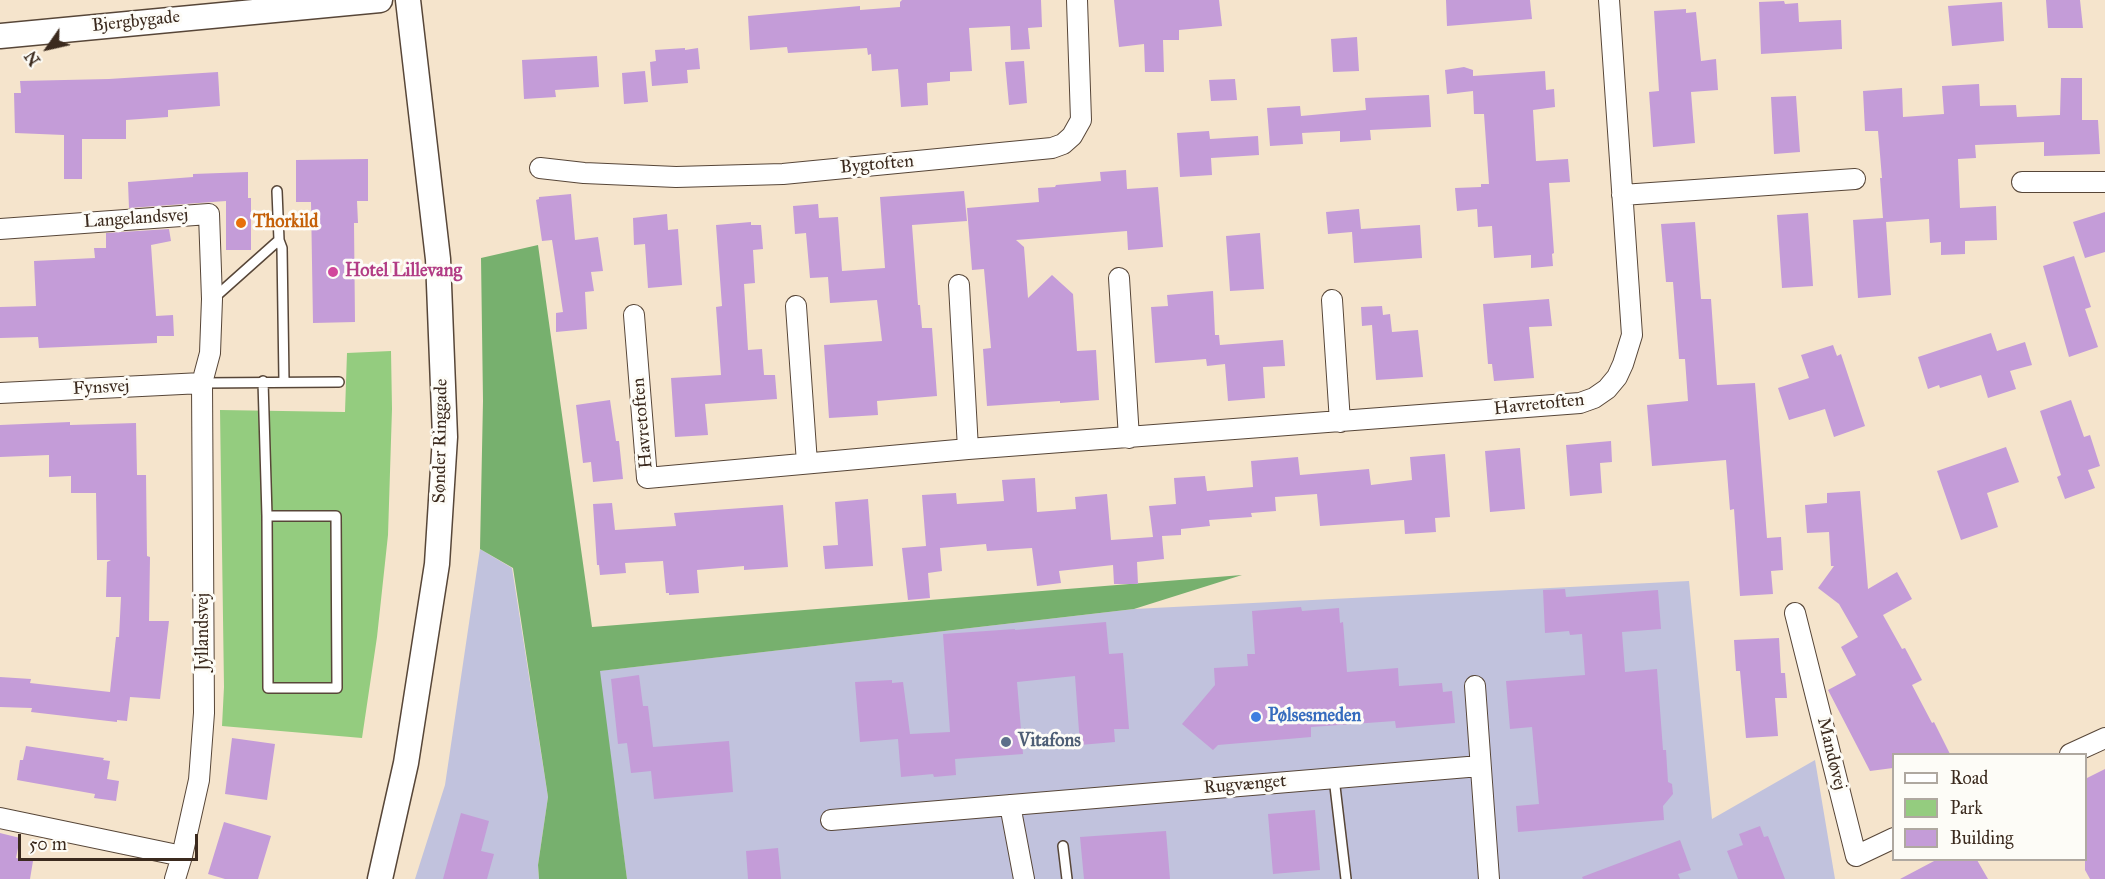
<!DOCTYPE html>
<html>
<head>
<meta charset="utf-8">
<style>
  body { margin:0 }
  #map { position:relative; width:2105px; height:879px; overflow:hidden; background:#f5e4cc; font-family:"IM FELL Great Primer",serif }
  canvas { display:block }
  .legend { position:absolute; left:1892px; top:753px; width:195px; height:108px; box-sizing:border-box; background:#fdfcf7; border:2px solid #afa8a0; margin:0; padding:8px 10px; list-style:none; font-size:18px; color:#3b2a1e }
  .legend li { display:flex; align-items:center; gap:12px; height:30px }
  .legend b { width:30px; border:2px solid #afa8a0 }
  .north { position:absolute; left:18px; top:18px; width:60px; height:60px; -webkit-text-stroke:4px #fdfcf7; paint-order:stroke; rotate:236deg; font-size:16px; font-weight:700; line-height:24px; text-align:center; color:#3b2a1e }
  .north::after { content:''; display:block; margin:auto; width:21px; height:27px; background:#3b2a1e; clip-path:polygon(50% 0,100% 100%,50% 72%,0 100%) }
  .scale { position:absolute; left:18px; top:834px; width:180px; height:27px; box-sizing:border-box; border:3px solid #3b2a1e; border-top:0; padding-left:8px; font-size:18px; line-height:21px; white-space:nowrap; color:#3b2a1e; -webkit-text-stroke:4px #fdfcf7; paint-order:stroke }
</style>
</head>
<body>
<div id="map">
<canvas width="2105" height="879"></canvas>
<ul class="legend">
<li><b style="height:8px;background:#fff"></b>Road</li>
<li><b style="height:16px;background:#94cc7f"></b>Park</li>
<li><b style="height:16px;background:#c49cd8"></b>Building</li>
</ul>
<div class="north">N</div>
<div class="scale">50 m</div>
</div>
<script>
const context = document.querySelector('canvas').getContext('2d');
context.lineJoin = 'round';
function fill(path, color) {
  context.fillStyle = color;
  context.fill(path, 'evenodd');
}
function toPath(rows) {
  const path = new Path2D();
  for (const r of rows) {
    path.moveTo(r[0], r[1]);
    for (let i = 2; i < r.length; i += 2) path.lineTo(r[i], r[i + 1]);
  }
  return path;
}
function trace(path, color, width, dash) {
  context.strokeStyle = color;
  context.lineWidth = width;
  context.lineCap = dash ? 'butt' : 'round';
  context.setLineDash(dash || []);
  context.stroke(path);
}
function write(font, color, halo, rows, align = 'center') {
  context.font = font + ' "IM FELL Great Primer",serif';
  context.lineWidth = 6;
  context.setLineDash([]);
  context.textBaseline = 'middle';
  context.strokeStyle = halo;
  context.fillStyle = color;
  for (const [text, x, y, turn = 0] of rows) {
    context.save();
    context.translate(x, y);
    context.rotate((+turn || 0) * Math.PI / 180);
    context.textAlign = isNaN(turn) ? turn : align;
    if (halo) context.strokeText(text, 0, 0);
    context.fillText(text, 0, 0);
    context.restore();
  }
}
const industrial = toPath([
  [480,549,512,568,548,797,538,865,539,879,415,879,445,785],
  [1689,581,1712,819,1815,760,1835,879,627,879,599,671,1134,609]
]);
const green = toPath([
  [391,351,392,409,388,535,377,637,362,738,222,726,224,687,220,410,345,412,347,353]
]);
const forest = toPath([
  [538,245,592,627,1242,575,1134,609,600,671,627,879,539,879,538,865,548,797,513,568,480,549,483,401,481,258]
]);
const building = toPath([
  [902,0,1041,0,1042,27,1028,28,1030,49,1011,50,1010,26,969,28,972,71,950,72,950,81,927,83,928,105,901,107,898,69,872,71,871,54,868,55,867,48,788,53,787,47,750,50,748,16,860,6,860,10,900,7,900,2],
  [1114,0,1219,0,1222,26,1179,30,1179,40,1163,40,1164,72,1145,72,1144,44,1119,47],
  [1446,0,1530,0,1532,19,1447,26],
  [2046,0,2080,0,2083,28,2048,28],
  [1784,1,1785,4,1798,3,1799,22,1841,20,1842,49,1761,54,1759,2],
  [2002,2,2004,41,1952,46,1948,6],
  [1686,9,1686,13,1696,12,1701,61,1716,59,1718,90,1691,92,1695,143,1653,147,1649,92,1659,91,1654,11],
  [1357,37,1359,71,1333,72,1331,39],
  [685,48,685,50,698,48,700,69,687,70,688,83,652,86,650,62,656,61,655,50],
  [597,56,599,87,555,90,556,97,524,99,522,60],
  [1024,61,1027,103,1009,105,1005,62],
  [1464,67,1473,70,1473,76,1545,71,1546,90,1554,89,1555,107,1533,110,1536,161,1568,159,1570,182,1549,183,1554,253,1552,254,1553,266,1531,268,1531,255,1494,258,1492,226,1478,227,1477,209,1457,211,1455,188,1481,187,1481,184,1489,184,1484,114,1474,114,1473,91,1447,94,1445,70],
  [645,71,648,102,624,104,622,73],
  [218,72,220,106,168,110,168,117,126,120,126,139,82,139,82,179,64,179,64,135,15,133,14,93,21,93,20,81,109,79],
  [2061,78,2082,78,2082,120,2098,120,2100,154,2044,156,2044,142,1975,145,1976,158,1958,159,1960,208,1996,206,1997,240,1965,241,1965,254,1941,255,1941,242,1930,243,1929,219,1886,222,1891,295,1858,298,1853,220,1883,218,1880,178,1882,178,1878,131,1865,131,1863,91,1902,88,1903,117,1944,114,1942,86,1979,84,1980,106,2016,105,2017,117,2060,115],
  [1235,79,1237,100,1211,101,1209,80],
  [1429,95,1431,127,1370,130,1371,140,1340,142,1340,131,1302,133,1303,144,1270,146,1267,108,1300,106,1301,116,1366,110,1365,98],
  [1796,96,1800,152,1774,154,1771,97],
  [1209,131,1210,139,1258,136,1259,155,1211,158,1212,175,1180,177,1177,133],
  [368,159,368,201,357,201,358,223,354,223,355,322,313,323,311,202,296,202,296,160],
  [1126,170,1127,189,1158,187,1163,247,1128,250,1127,231,1016,240,1024,247,1028,298,1052,275,1073,294,1077,351,1096,350,1099,400,1060,403,1060,401,987,406,983,349,991,348,984,269,972,270,967,208,1039,202,1038,188,1055,187,1056,185,1101,181,1100,172],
  [248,172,248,198,251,198,251,250,226,250,226,201,129,208,128,182,193,177,193,174],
  [964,191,967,221,912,225,918,305,920,305,922,328,932,328,937,396,877,401,878,415,829,418,824,345,882,341,877,300,830,303,828,277,810,278,806,233,795,234,793,206,818,204,819,218,838,217,842,271,885,268,880,197],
  [571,194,575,240,598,237,603,271,591,272,594,291,585,292,587,329,556,332,556,313,563,312,552,240,542,241,536,200,539,199,539,197],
  [1359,209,1361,229,1420,225,1422,258,1354,263,1352,232,1328,234,1326,212],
  [2105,212,2105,252,2085,258,2073,222],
  [1808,213,1813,286,1782,288,1777,215],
  [667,214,668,230,678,229,682,285,648,288,645,244,634,245,633,218],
  [751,222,751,225,761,225,763,249,753,250,755,283,744,284,748,350,762,349,764,375,775,375,777,399,705,404,708,435,675,437,671,378,721,375,716,307,722,306,716,225],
  [1695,222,1701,299,1711,299,1717,385,1755,383,1767,538,1781,537,1783,570,1771,571,1773,594,1740,596,1734,509,1730,510,1726,460,1652,466,1647,405,1688,401,1685,359,1679,359,1673,282,1666,282,1661,224],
  [169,229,171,241,151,245,156,316,173,315,174,336,157,336,157,343,39,348,38,337,0,338,0,307,36,306,34,261,95,258,94,248,106,248,106,233],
  [1260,233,1264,289,1230,291,1226,236],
  [2074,256,2091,307,2085,309,2098,347,2069,357,2043,266],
  [1213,291,1215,335,1219,335,1220,345,1283,340,1285,366,1263,367,1265,398,1228,401,1225,364,1207,366,1206,359,1155,363,1151,307,1168,306,1167,295],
  [1549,299,1552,326,1529,327,1534,378,1494,381,1492,364,1488,364,1483,304],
  [1382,306,1383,315,1390,314,1392,332,1418,330,1423,377,1376,380,1372,325,1362,326,1361,307],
  [1991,333,1997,351,2025,342,2032,365,2010,371,2016,389,1988,398,1981,375,1940,388,1939,385,1928,389,1918,357],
  [1833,345,1837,356,1841,354,1865,426,1834,437,1825,409,1789,420,1778,388,1809,378,1801,355],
  [610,400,616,441,619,441,623,479,593,482,591,462,583,463,576,405],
  [2071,400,2084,437,2090,435,2100,466,2088,470,2095,488,2065,499,2057,477,2061,475,2040,411],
  [70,422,70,425,136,423,137,475,146,475,147,556,150,557,149,621,169,621,160,699,130,697,127,721,117,720,117,722,31,712,32,708,0,707,0,677,31,679,30,683,110,692,116,637,119,637,121,597,106,597,107,562,111,560,97,560,96,493,71,493,71,476,49,477,49,455,0,457,0,425],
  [1611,441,1612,462,1600,463,1602,493,1570,496,1566,445],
  [2006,447,2019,482,1987,493,1998,527,1961,540,1937,471],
  [1520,448,1525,509,1490,512,1485,451],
  [1445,454,1450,517,1435,518,1436,532,1405,534,1404,520,1320,526,1317,494,1275,497,1276,511,1251,513,1252,517,1209,520,1210,526,1181,529,1181,535,1162,536,1164,559,1137,562,1138,584,1114,584,1113,565,1059,571,1061,583,1037,586,1032,548,987,551,986,544,940,548,942,571,928,573,930,598,908,600,902,548,926,546,922,495,956,493,957,504,1004,501,1002,480,1035,478,1037,512,1076,509,1075,497,1107,494,1111,540,1153,537,1149,506,1176,504,1174,478,1205,476,1207,491,1253,487,1251,461,1298,457,1300,475,1369,469,1371,485,1412,480,1410,457],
  [1860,491,1868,589,1897,572,1912,599,1883,615,1902,649,1905,648,1922,680,1912,685,1932,723,1934,722,1950,754,1893,754,1893,768,1870,771,1828,690,1856,675,1841,647,1858,637,1839,604,1818,588,1834,566,1831,566,1829,532,1807,533,1805,505,1827,503,1827,493],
  [868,499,873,566,825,569,823,546,838,545,835,502],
  [612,503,615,530,676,526,674,513,783,505,788,567,744,570,744,566,697,570,699,593,669,595,669,593,666,593,663,561,625,563,626,573,600,575,599,565,597,565,593,504],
  [1565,589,1566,597,1658,590,1661,629,1622,632,1625,672,1657,669,1663,750,1666,750,1668,782,1672,784,1673,794,1663,806,1664,820,1518,832,1516,806,1539,804,1532,727,1510,729,1506,681,1585,675,1582,634,1570,635,1569,631,1545,633,1543,590],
  [1301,607,1302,611,1339,608,1340,623,1343,622,1347,672,1398,668,1399,686,1442,683,1443,692,1452,691,1455,723,1396,728,1395,721,1311,727,1311,737,1218,745,1213,750,1182,724,1215,685,1214,668,1248,666,1247,654,1255,654,1252,611],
  [1106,622,1109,654,1123,653,1127,704,1129,729,1114,729,1115,742,1080,745,1075,676,1017,682,1023,754,955,759,956,775,934,777,933,774,901,777,898,739,860,742,855,682,892,680,892,683,903,682,910,734,950,732,943,634,1015,629,1015,630],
  [1779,638,1781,673,1785,673,1787,698,1775,698,1778,736,1746,738,1740,671,1736,671,1734,640],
  [639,675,643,706,648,706,653,747,729,741,733,792,654,799,651,771,631,773,627,743,618,744,611,679],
  [232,738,275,744,267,800,225,794],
  [26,746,104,758,103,760,110,761,107,779,119,781,116,801,94,798,95,794,17,780,20,760,23,760],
  [2105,769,2105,879,2090,879,2085,870,2085,779],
  [1315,810,1320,870,1273,874,1268,814],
  [461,813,489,821,481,851,494,854,487,879,443,879],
  [224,822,271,836,258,879,225,879,208,874],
  [1760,826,1764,837,1768,836,1785,879,1738,879,1727,851,1743,845,1739,834],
  [1166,831,1170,879,1084,879,1080,837],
  [0,833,20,838,16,858,33,861,30,879,0,879],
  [1680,840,1691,870,1678,874,1680,879,1583,879,1582,877],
  [778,848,781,879,748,879,746,851],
  [1936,860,1977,860,1988,879,1900,879]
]);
const service = toPath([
  [279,240,282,248,284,381],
  [214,298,279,240,277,191],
  [263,381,267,516,268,688,337,688,336,516,267,516],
  [202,383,339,382],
  [1334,778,1346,879],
  [1063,846,1067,879]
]);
const minor = toPath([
  [540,168,584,173,676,177,783,174,1052,148,1063,144,1072,136,1081,120,1077,0],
  [2022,182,2105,182],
  [1622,195,1855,179],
  [0,229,209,214,212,299,210,353,202,383,204,713,199,780,182,856,175,879],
  [1119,278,1129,438],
  [959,285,968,449],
  [1332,300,1340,422],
  [796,306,807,463],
  [634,315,647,478,968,449,1580,403,1594,398,1607,389,1617,377,1623,364,1632,335,1609,0],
  [0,393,202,383],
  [1795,613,1856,856,1894,838],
  [1475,686,1489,879],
  [2070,754,2105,738],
  [1010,805,1024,879],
  [0,818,182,856],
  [831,820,1480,766]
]);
const tertiary = toPath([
  [0,36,380,0],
  [380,879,406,763,437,564,445,437,438,259,408,0]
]);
const markers = [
  [241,223,6,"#e8710a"],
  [333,272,6,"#d1479c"],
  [1256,717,6,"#3f7fe0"],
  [1006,742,6,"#5c6f8a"]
];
const streetNames = [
  ["Bjergbygade",136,22,-6],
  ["Bygtoften",877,165,-5],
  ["Langelandsvej",136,219,-4],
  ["Fynsvej",101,388,-3],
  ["Havretoften",1539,405,-6],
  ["Havretoften",643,423,-95],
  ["Sønder Ringgade",441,441,-89],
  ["Jyllandsvej",204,632,-90],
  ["Mandøvej",1831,754,76],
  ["Rugvænget",1245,785,-5]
];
const foodNames = [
  ["Thorkild",253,223]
];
const hotelNames = [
  ["Hotel Lillevang",345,272]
];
const shopNames = [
  ["Pølsesmeden",1268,717]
];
const serviceNames = [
  ["Vitafons",1018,742]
];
fill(industrial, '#c1c2dd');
fill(green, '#94cc7f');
fill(forest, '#77b06e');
fill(building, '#c49cd8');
trace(service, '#574638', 12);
trace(minor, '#574638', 22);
trace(tertiary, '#574638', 27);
trace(service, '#fff', 9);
trace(minor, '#fff', 20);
trace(tertiary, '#fff', 24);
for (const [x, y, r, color] of markers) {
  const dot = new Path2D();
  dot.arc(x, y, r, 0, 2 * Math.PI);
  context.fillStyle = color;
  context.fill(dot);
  trace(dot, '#fdfcf7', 2);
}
write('18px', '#3b2a1e', '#fdfcf7', streetNames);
write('bold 18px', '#c56008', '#fdfcf7', foodNames, 'left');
write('bold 18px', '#b23c85', '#fdfcf7', hotelNames, 'left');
write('bold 18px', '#366cbe', '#fdfcf7', shopNames, 'left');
write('bold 18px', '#4e5e75', '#fdfcf7', serviceNames, 'left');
</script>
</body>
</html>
